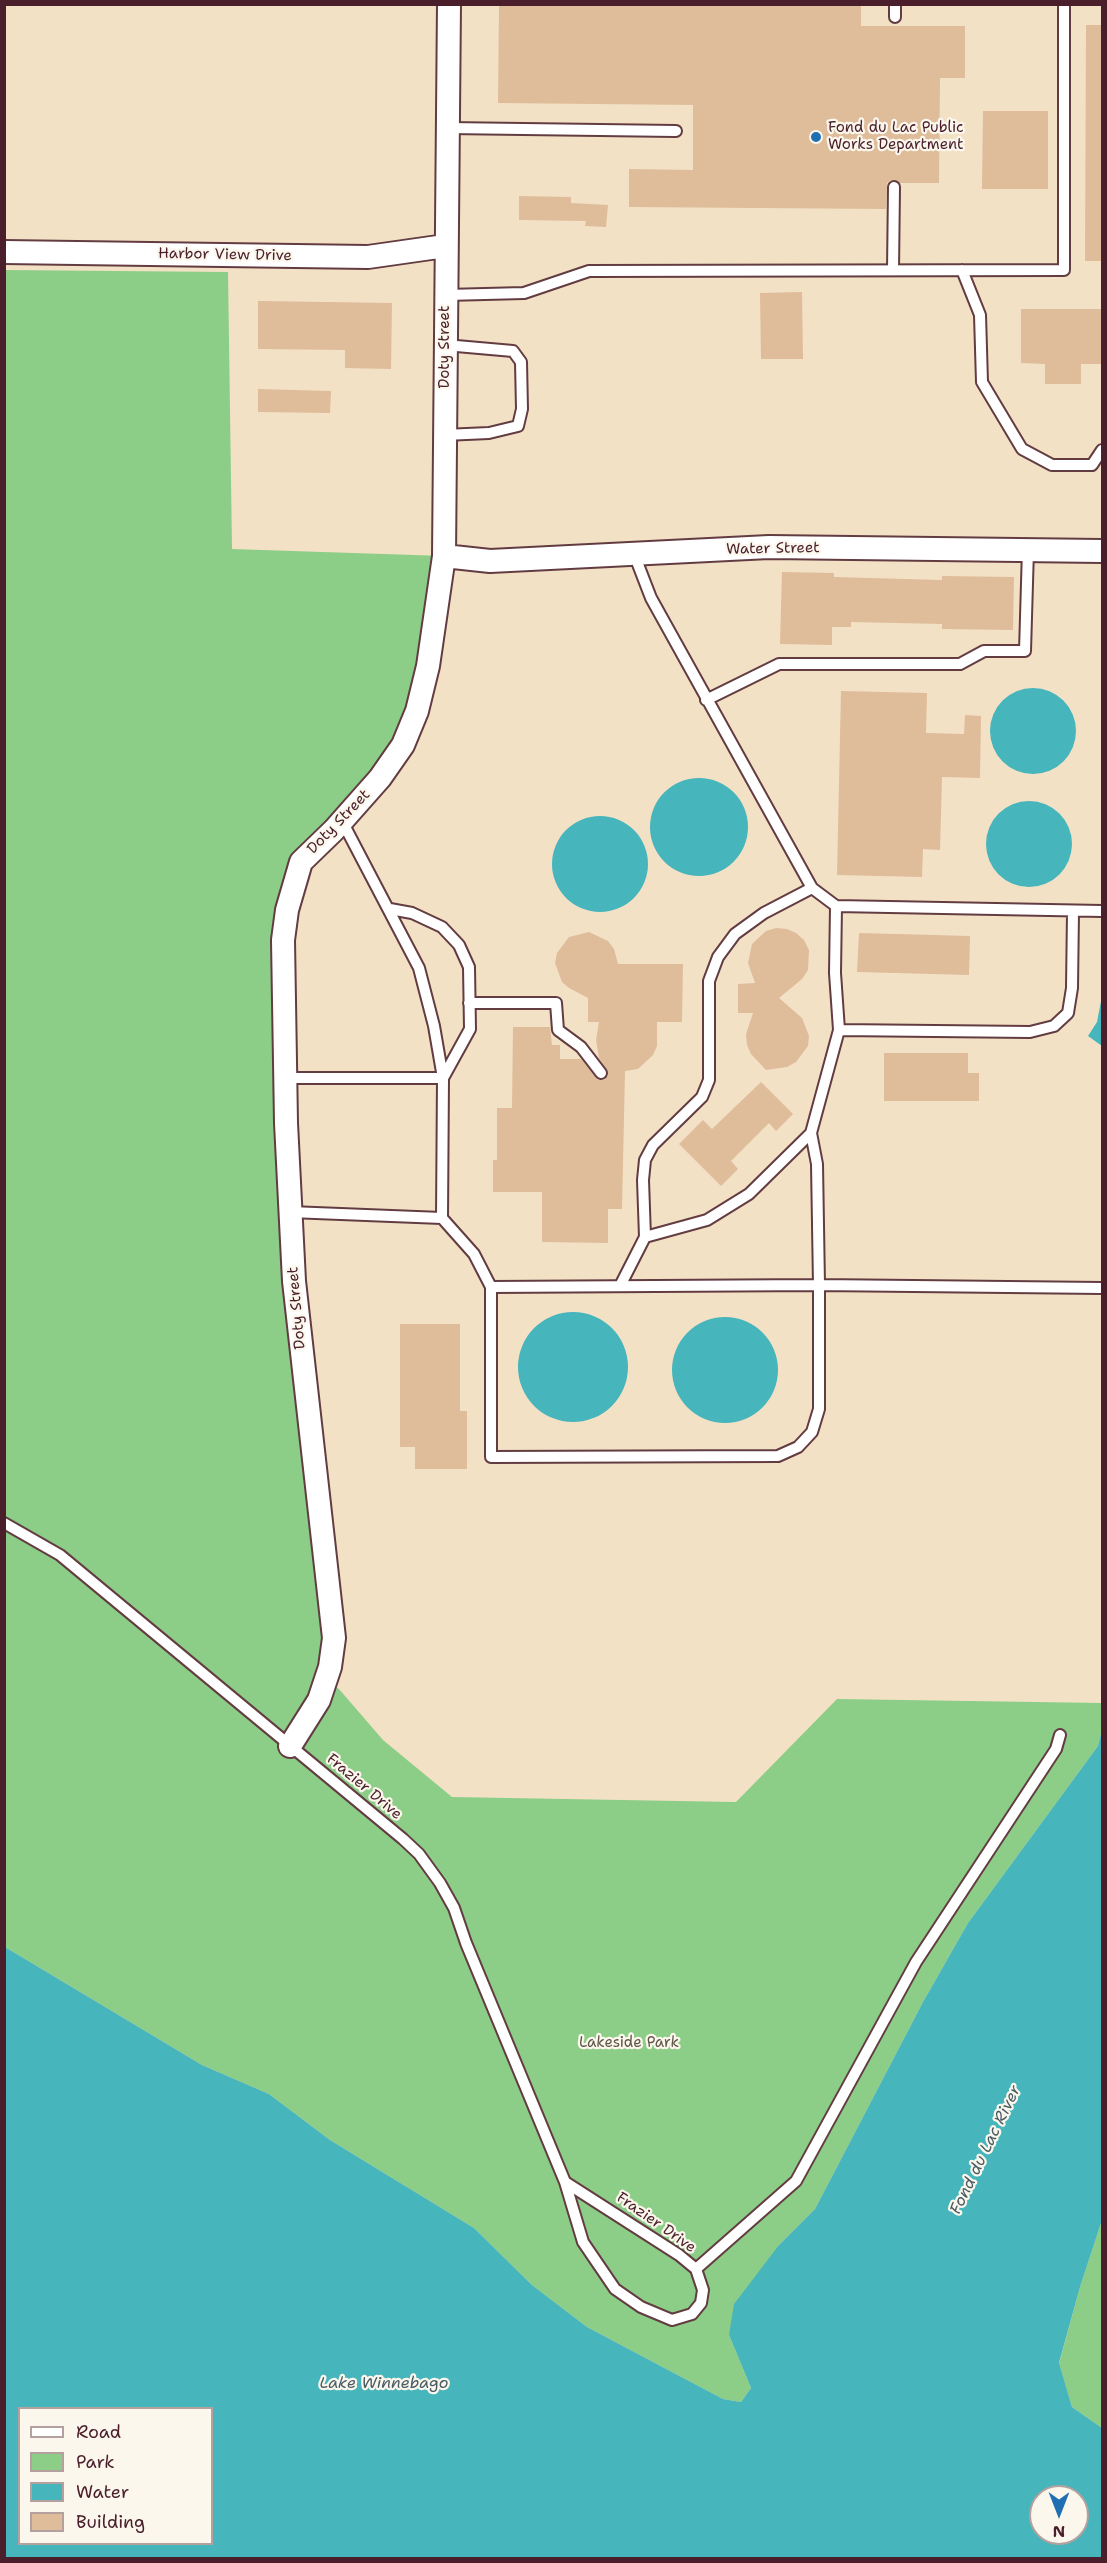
<!DOCTYPE html>
<html>
<head>
<meta charset="utf-8">
<style>
  body { margin:0 }
  #map { position:relative; width:1107px; height:2563px; overflow:hidden; background:#f3e1c6; font-family:"Shantell Sans",sans-serif }
  canvas { display:block }
  .frame { position:absolute; inset:0; border:6px solid #4a1f2b; pointer-events:none }
  .legend { position:absolute; left:18px; top:2407px; width:195px; height:138px; box-sizing:border-box; background:#fbf7ec; border:2px solid #b4a19f; margin:0; padding:8px 10px; list-style:none; font-size:18px; color:#4a1f2b }
  .legend li { display:flex; align-items:center; gap:12px; height:30px }
  .legend b { width:30px; border:2px solid #b4a19f }
  .north { position:absolute; left:1029px; top:2485px; width:60px; height:60px; box-sizing:border-box; background:#fbf7ec; border:2px solid #b4a19f; border-radius:50%; rotate:180deg; font-size:16px; font-weight:700; line-height:24px; text-align:center; color:#4a1f2b }
  .north::after { content:''; display:block; margin:auto; width:21px; height:27px; background:#1f6fb2; clip-path:polygon(50% 0,100% 100%,50% 72%,0 100%) }
</style>
</head>
<body>
<div id="map">
<canvas width="1107" height="2563"></canvas>
<div class="frame"></div>
<ul class="legend">
<li><b style="height:8px;background:#fff"></b>Road</li>
<li><b style="height:16px;background:#8cce87"></b>Park</li>
<li><b style="height:16px;background:#46b5bc"></b>Water</li>
<li><b style="height:16px;background:#dfbc9a"></b>Building</li>
</ul>
<div class="north">N</div>
</div>
<script>
const context = document.querySelector('canvas').getContext('2d');
context.lineJoin = 'round';
function fill(path, color) {
  context.fillStyle = color;
  context.fill(path, 'evenodd');
}
function toPath(rows) {
  const path = new Path2D();
  for (const r of rows) {
    if (r.length === 3) {
      path.moveTo(r[0] + r[2], r[1]);
      path.arc(r[0], r[1], r[2], 0, 2 * Math.PI);
      continue;
    }
    path.moveTo(r[0], r[1]);
    for (let i = 2; i < r.length; i += 2) path.lineTo(r[i], r[i + 1]);
  }
  return path;
}
function trace(path, color, width, dash) {
  context.strokeStyle = color;
  context.lineWidth = width;
  context.lineCap = dash ? 'butt' : 'round';
  context.setLineDash(dash || []);
  context.stroke(path);
}
function write(font, color, halo, rows, align = 'center') {
  context.font = font + ' "Shantell Sans",sans-serif';
  context.lineWidth = 4.5;
  context.setLineDash([]);
  context.textBaseline = 'middle';
  context.strokeStyle = halo;
  context.fillStyle = color;
  for (const [text, x, y, turn = 0] of rows) {
    context.save();
    context.translate(x, y);
    context.rotate((+turn || 0) * Math.PI / 180);
    context.textAlign = isNaN(turn) ? turn : align;
    if (halo) context.strokeText(text, 0, 0);
    context.fillText(text, 0, 0);
    context.restore();
  }
}
const green = toPath([
  [5,270,228,272,232,549,444,556,417,711,293,885,286,1123,332,1609,326,1681,339,1689,383,1740,452,1797,736,1802,837,1699,1102,1703,1102,1730,1098,1746,968,1923,923,2002,815,2209,779,2245,729,2335,751,2388,741,2402,723,2399,587,2327,532,2285,474,2228,330,2140,269,2094,202,2065,5,1947],
  [1102,2220,1102,2428,1072,2407,1059,2364,1080,2287]
]);
const water = toPath([
  [1033,731,43],
  [699,827,49],
  [1029,844,43],
  [600,864,48],
  [1102,996,1102,1046,1088,1036,1097,1022],
  [573,1367,55],
  [725,1370,53],
  [1102,1730,1102,2220,1080,2287,1059,2363,1072,2407,1102,2428,1102,2558,5,2558,5,1947,202,2065,269,2094,330,2140,474,2228,532,2285,587,2327,723,2399,741,2402,751,2388,729,2335,734,2304,779,2245,815,2209,923,2002,968,1923,1098,1746],
  [212,2408,212,2544,20,2544,20,2408],
  [1041,2497,1077,2497,1077,2533,1041,2533]
]);
const building = toPath([
  [499,4,861,4,861,26,965,26,965,78,940,78,939,183,900,183,891,180,887,183,886,209,629,207,629,169,693,170,693,105,498,103],
  [1086,25,1102,25,1102,261,1085,261],
  [983,111,1048,111,1048,189,982,189],
  [519,196,571,197,571,203,608,205,606,227,585,226,586,221,519,220],
  [802,292,803,359,761,359,760,293],
  [258,301,392,303,391,369,345,368,345,350,258,349],
  [1021,309,1102,309,1102,364,1081,364,1081,384,1045,384,1045,364,1021,363],
  [258,389,331,391,330,413,258,412],
  [782,572,834,573,834,577,942,580,942,576,1014,577,1013,630,942,629,942,624,851,622,851,627,832,627,832,645,780,644],
  [841,691,927,693,926,733,964,734,965,715,981,716,980,778,942,777,940,850,923,849,922,877,837,875],
  [776,928,787,929,796,933,804,940,809,950,808,970,802,979,779,998,802,1018,809,1036,808,1046,796,1062,787,1067,766,1070,751,1054,747,1045,746,1034,753,1013,738,1013,738,984,755,983,748,963,752,944,766,931],
  [589,932,608,941,614,949,618,964,683,964,682,1022,657,1022,657,1046,653,1055,638,1069,625,1071,622,1209,608,1209,608,1243,542,1242,542,1192,493,1192,493,1160,497,1160,497,1108,512,1108,513,1027,550,1027,552,1045,560,1045,560,1059,581,1059,598,1080,603,1080,608,1076,607,1069,599,1058,596,1040,599,1022,588,1022,588,998,569,988,562,982,555,963,557,953,569,937],
  [859,933,970,936,969,975,857,972],
  [884,1053,968,1053,968,1073,979,1073,979,1101,884,1101],
  [761,1082,793,1114,776,1131,769,1123,731,1161,738,1169,721,1186,679,1144,703,1120,712,1129],
  [400,1324,460,1324,460,1411,467,1411,467,1469,415,1469,415,1447,400,1447]
]);
const lane = toPath([
  [895,17,895,4],
  [447,128,676,131],
  [893,270,894,187],
  [962,270,980,315,982,382,1022,449,1052,465,1092,465,1102,450],
  [446,295,524,293,589,271,1064,270,1064,4],
  [444,435,489,433,518,426,522,409,521,362,513,351,445,345],
  [634,554,651,598,812,888,836,906,1102,911],
  [706,700,779,664,960,664,984,651,1025,651,1028,549],
  [342,821,419,968,434,1026,443,1078,442,1218,474,1254,491,1287,491,1457,778,1456,798,1447,812,1432,819,1409,819,1285,817,1164,811,1133,839,1030,835,973,836,906],
  [469,1003,556,1003,558,1030,581,1047,601,1073],
  [839,1030,1030,1032,1054,1026,1068,1013,1072,988,1073,912],
  [285,1078,443,1078,470,1029,469,967,459,945,442,927,412,913,390,909],
  [290,1212,442,1218],
  [645,1237,643,1180,645,1160,653,1145,702,1097,709,1080,709,981,718,957,735,934,764,913,812,888],
  [620,1286,645,1237,707,1220,749,1194,811,1133],
  [491,1287,819,1285,1102,1288],
  [4,1523,60,1555,403,1839,419,1854,440,1883,454,1908,466,1943,565,2182,583,2242,615,2289,641,2307,672,2320,692,2314,701,2303,703,2290,696,2269,679,2255,565,2182],
  [696,2269,796,2181,916,1962,1056,1749,1060,1735]
]);
const street = toPath([
  [4,252,368,257,445,246],
  [444,556,490,561,769,547,1102,551],
  [290,1746,319,1700,330,1667,334,1638,294,1281,286,1123,283,940,287,910,301,862,334,830,380,778,403,745,417,711,428,666,444,556,449,4]
]);
const markers = [
  [816,137,6,"#1f6fb2"]
];
const poiNames = [
  ["Fond du Lac Public",828,128],
  ["Works Department",828,145]
];
const streetNames = [
  ["Harbor View Drive",225,255,1],
  ["Doty Street",445,347,-90],
  ["Water Street",773,549,-1],
  ["Doty Street",339,822,-46],
  ["Doty Street",297,1308,-95],
  ["Frazier Drive",364,1787,40],
  ["Frazier Drive",656,2223,35]
];
const parkNames = [
  ["Lakeside Park",629,2043]
];
const waterNames = [
  ["Fond du Lac River",986,2150,-64],
  ["Lake Winnebago",384,2384]
];
fill(green, '#8cce87');
fill(water, '#46b5bc');
fill(building, '#dfbc9a');
trace(lane, '#633c42', 14);
trace(street, '#633c42', 26);
trace(lane, '#fff', 10);
trace(street, '#fff', 22);
for (const [x, y, r, color] of markers) {
  const dot = new Path2D();
  dot.arc(x, y, r, 0, 2 * Math.PI);
  context.fillStyle = color;
  context.fill(dot);
  trace(dot, '#fbf7ec', 2);
}
write('15px', '#4a1f2b', '#fbf7ec', poiNames, 'left');
write('15px', '#4a1f2b', '#fbf7ec', streetNames);
write('15px', '#5e5447', '#fbf7ec', parkNames);
write('italic 16px', '#485b65', '#fbf7ec', waterNames);
</script>
</body>
</html>
